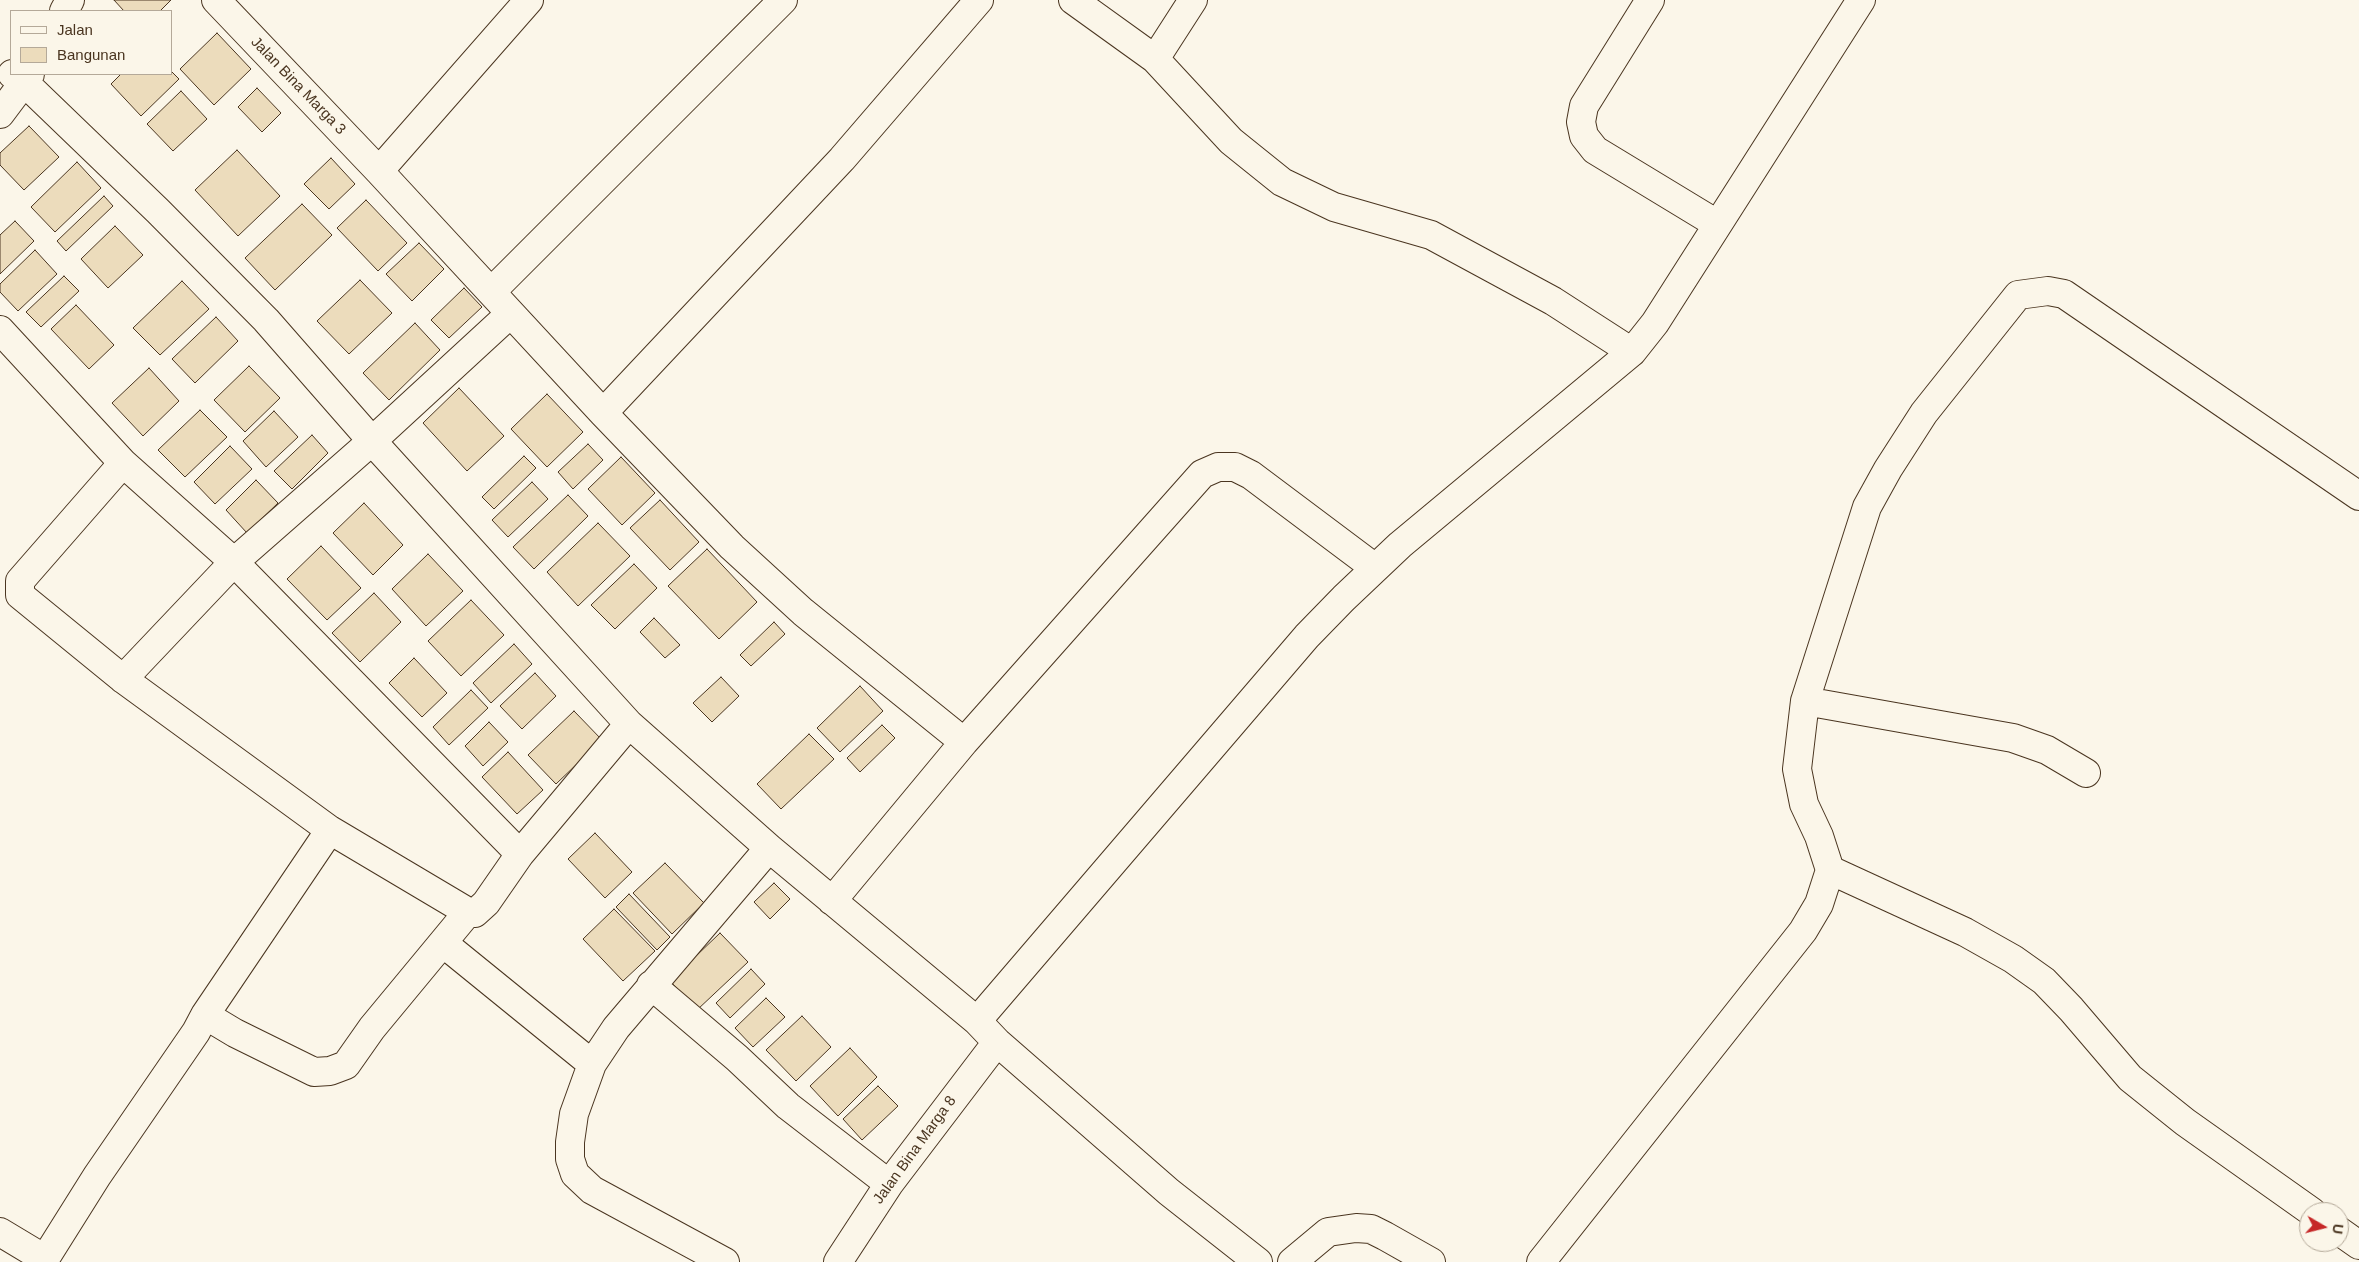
<!DOCTYPE html>
<html>
<head>
<meta charset="utf-8">
<style>
  body { margin:0 }
  #map { position:relative; width:2359px; height:1262px; overflow:hidden; background:#fbf6e9; font-family:Arial,sans-serif }
  canvas { display:block }
  .legend { position:absolute; left:10px; top:10px; width:162px; height:65px; box-sizing:border-box; background:#fbf6e9; border:1px solid #b4a999; margin:0; padding:6px 9px; list-style:none; font-size:15px; color:#4a3520 }
  .legend li { display:flex; align-items:center; gap:10px; height:25px }
  .legend b { width:25px; border:1px solid #b4a999 }
  .north { position:absolute; left:2299px; top:1202px; width:50px; height:50px; box-sizing:border-box; background:#fbf6e9; border:1px solid #b4a999; border-radius:50%; rotate:98deg; font-size:14px; font-weight:700; line-height:20px; text-align:center; color:#4a3520 }
  .north::after { content:''; display:block; margin:auto; width:18px; height:22px; background:#c62828; clip-path:polygon(50% 0,100% 100%,50% 72%,0 100%) }
</style>
</head>
<body>
<div id="map">
<canvas width="2359" height="1262"></canvas>
<ul class="legend">
<li><b style="height:6px;background:#fbf6e9"></b>Jalan</li>
<li><b style="height:14px;background:#ecdcbc"></b>Bangunan</li>
</ul>
<div class="north">U</div>
</div>
<script>
const context = document.querySelector('canvas').getContext('2d');
context.lineJoin = 'round';
function fill(path, color) {
  context.fillStyle = color;
  context.fill(path, 'evenodd');
}
function toPath(rows) {
  const path = new Path2D();
  for (const r of rows) {
    path.moveTo(r[0], r[1]);
    for (let i = 2; i < r.length; i += 2) path.lineTo(r[i], r[i + 1]);
  }
  return path;
}
function trace(path, color, width, dash) {
  context.strokeStyle = color;
  context.lineWidth = width;
  context.lineCap = dash ? 'butt' : 'round';
  context.setLineDash(dash || []);
  context.stroke(path);
}
function write(font, color, halo, rows, align = 'center') {
  context.font = font + ' Arial,sans-serif';
  context.lineWidth = 4;
  context.setLineDash([]);
  context.textBaseline = 'middle';
  context.strokeStyle = halo;
  context.fillStyle = color;
  for (const [text, x, y, turn = 0] of rows) {
    context.save();
    context.translate(x, y);
    context.rotate((+turn || 0) * Math.PI / 180);
    context.textAlign = isNaN(turn) ? turn : align;
    if (halo) context.strokeText(text, 0, 0);
    context.fillText(text, 0, 0);
    context.restore();
  }
}
const building = toPath([
  [114,0,171,0,160,11,124,11,114,0],
  [217,33,251,69,214,105,180,69,217,33],
  [171,71,179,79,141,116,111,84,121,74,171,74,171,71],
  [257,88,281,113,262,132,238,107,257,88],
  [181,91,207,119,173,151,147,124,181,91],
  [29,126,59,157,24,190,0,165,0,153,29,126],
  [237,150,280,196,238,236,195,190,237,150],
  [331,158,355,184,329,209,304,184,331,158],
  [77,162,101,188,55,232,31,207,77,162],
  [104,196,113,206,66,251,57,241,104,196],
  [366,200,407,243,378,271,337,228,366,200],
  [302,204,332,235,275,290,245,258,302,204],
  [15,221,34,241,0,274,0,235,15,221],
  [115,226,143,255,108,288,81,259,115,226],
  [419,243,444,269,412,301,386,274,419,243],
  [35,250,57,274,18,311,0,292,0,284,35,250],
  [64,276,79,291,41,327,26,312,64,276],
  [360,280,392,313,349,354,317,321,360,280],
  [182,281,209,309,160,355,133,328,182,281],
  [464,288,482,307,449,338,431,320,464,288],
  [76,305,114,345,89,369,51,329,76,305],
  [216,317,238,341,195,383,172,359,216,317],
  [415,323,440,350,389,400,363,373,415,323],
  [249,366,280,398,245,432,214,400,249,366],
  [149,368,179,401,143,436,112,403,149,368],
  [459,388,504,436,467,471,423,423,459,388],
  [547,394,583,432,547,467,511,429,547,394],
  [200,410,227,437,185,477,158,450,200,410],
  [274,411,298,437,266,467,243,441,274,411],
  [312,435,328,453,292,489,274,471,312,435],
  [588,444,603,460,573,489,558,472,588,444],
  [230,446,252,469,215,504,194,482,230,446],
  [524,456,536,468,494,509,482,497,524,456],
  [621,457,655,493,622,525,588,489,621,457],
  [256,480,278,503,247,533,226,510,256,480],
  [532,482,548,499,508,537,492,520,532,482],
  [568,495,588,516,534,569,513,547,568,495],
  [660,500,699,542,670,570,630,528,660,500],
  [364,503,403,545,373,575,333,533,364,503],
  [598,523,630,556,578,606,547,572,598,523],
  [321,546,361,588,327,620,287,579,321,546],
  [707,549,757,602,719,639,668,586,707,549],
  [428,554,463,591,426,626,392,589,428,554],
  [634,564,657,588,615,629,591,605,634,564],
  [374,593,401,622,360,662,332,633,374,593],
  [471,600,504,635,461,676,428,641,471,600],
  [654,618,680,645,665,658,640,632,654,618],
  [774,622,785,634,751,666,740,655,774,622],
  [514,644,532,664,491,703,473,683,514,644],
  [414,658,447,693,422,717,389,683,414,658],
  [535,673,556,696,522,729,500,706,535,673],
  [721,677,739,696,712,722,693,703,721,677],
  [860,686,883,711,840,752,817,728,860,686],
  [471,690,488,708,449,745,433,727,471,690],
  [574,711,602,740,556,784,528,755,574,711],
  [489,722,508,742,483,766,465,746,489,722],
  [882,725,895,738,860,772,847,758,882,725],
  [809,734,834,759,781,809,757,784,809,734],
  [508,752,543,790,517,814,482,777,508,752],
  [595,833,632,872,605,898,568,859,595,833],
  [665,863,704,903,672,934,633,893,665,863],
  [774,883,790,899,770,919,754,902,774,883],
  [629,894,670,937,657,950,616,907,629,894],
  [614,909,655,951,623,981,583,939,614,909],
  [720,933,748,962,697,1010,670,981,720,933],
  [751,969,765,984,730,1018,716,1003,751,969],
  [766,998,785,1017,753,1047,735,1028,766,998],
  [802,1016,831,1047,796,1081,766,1050,802,1016],
  [850,1048,877,1077,838,1116,810,1086,850,1048],
  [878,1086,898,1106,862,1140,843,1119,878,1086]
]);
const street = toPath([
  [216,0,379,171,603,413,732,547,803,612,964,742],
  [1073,0,1155,59,1231,141,1282,182,1334,207,1431,235,1553,301,1632,352],
  [1650,0,1584,106,1581,122,1584,136,1595,150,1717,224],
  [64,11,70,0],
  [1155,59,1193,0],
  [12,74,25,83,158,211,266,320,372,441,629,724,769,848,977,1021,997,1042,1169,1192,1258,1262],
  [0,114,30,74],
  [379,171,529,0],
  [491,292,783,0],
  [0,330,123,463,234,562,520,854],
  [603,413,842,159,979,0],
  [123,463,20,581,20,595,123,679,330,830,468,912,475,913,486,903,520,854,629,724],
  [123,679,234,562,372,441,510,314],
  [1805,701,2013,738,2047,750,2086,773],
  [1830,870,1965,932,2013,959,2044,981,2071,1009,2130,1078,2185,1122,2312,1212],
  [832,901,964,742,1202,474,1218,467,1235,467,1251,475,1375,568],
  [443,943,592,1064],
  [651,985,737,1058,788,1106,889,1184],
  [205,1015,235,1033,314,1072,330,1071,346,1065,372,1028,468,912],
  [977,1021,1307,636,1344,598,1400,545,1632,352,1655,323,1861,0],
  [2339,1231,2359,1245],
  [0,1232,45,1259],
  [43,1262,97,1176,196,1032,205,1015,330,830],
  [725,1262,592,1190,575,1174,570,1159,570,1142,574,1114,592,1064,616,1028,769,848],
  [838,1262,889,1184,997,1042],
  [1292,1262,1328,1232,1356,1228,1371,1229,1385,1236,1431,1262],
  [1541,1262,1803,931,1819,904,1830,870,1819,836,1804,804,1797,769,1805,701,1867,507,1888,469,1924,413,2018,295,2048,291,2064,294,2359,496]
]);
const streetNames = [
  ["Jalan Bina Marga 3",298,86,46],
  ["Jalan Bina Marga 8",915,1150,-54]
];
fill(building, '#ecdcbc');
trace(building, '#4a3520', 1);
trace(street, '#4a3520', 30);
trace(street, '#fbf6e9', 28);
write('15px', '#4a3520', '#fbf6e9', streetNames);
</script>
</body>
</html>
